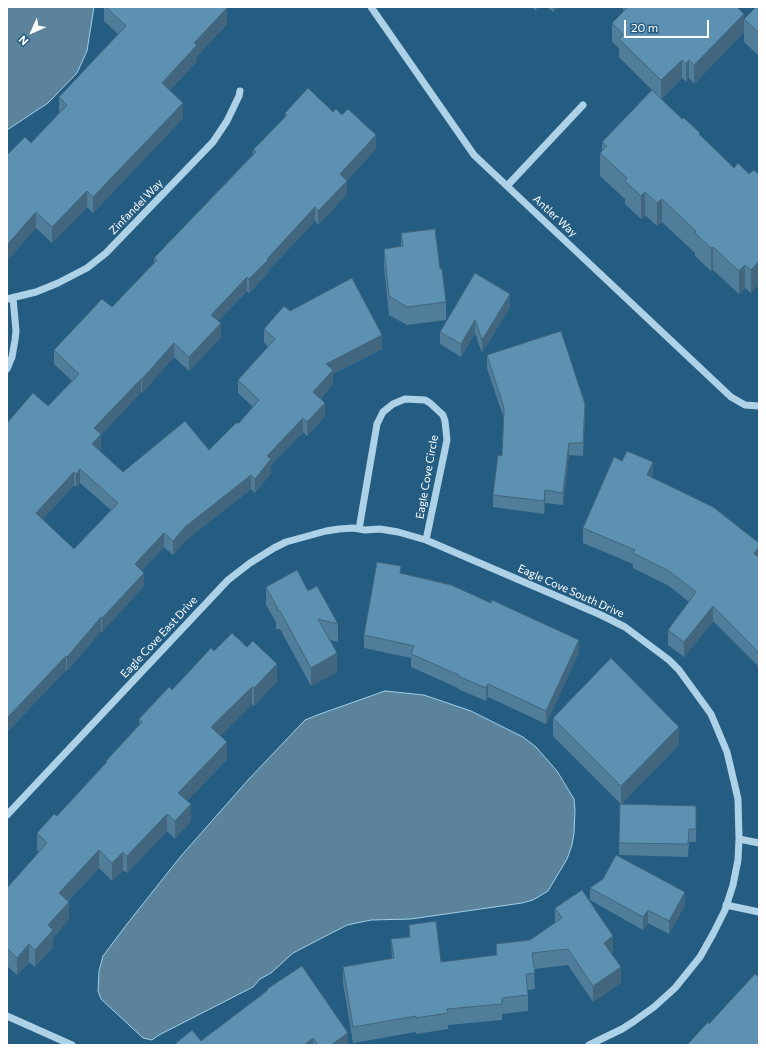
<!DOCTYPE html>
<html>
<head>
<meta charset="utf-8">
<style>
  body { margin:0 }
  #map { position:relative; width:766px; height:1052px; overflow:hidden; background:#255d82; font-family:Commissioner,sans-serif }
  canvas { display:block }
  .frame { position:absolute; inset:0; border:8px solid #fff; pointer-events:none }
  .north { position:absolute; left:12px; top:12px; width:40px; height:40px; -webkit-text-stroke:3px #255d82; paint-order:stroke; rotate:225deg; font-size:11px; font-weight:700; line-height:16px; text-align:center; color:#fff }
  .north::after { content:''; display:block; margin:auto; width:14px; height:18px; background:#fff; clip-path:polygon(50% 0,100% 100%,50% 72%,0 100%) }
  .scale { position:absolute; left:624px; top:20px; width:85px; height:18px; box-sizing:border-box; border:2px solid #fff; border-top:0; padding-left:5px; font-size:12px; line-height:14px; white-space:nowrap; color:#fff; -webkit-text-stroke:3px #255d82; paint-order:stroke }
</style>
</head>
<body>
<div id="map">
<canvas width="766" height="1052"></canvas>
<div class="frame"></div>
<div class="north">N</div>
<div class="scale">20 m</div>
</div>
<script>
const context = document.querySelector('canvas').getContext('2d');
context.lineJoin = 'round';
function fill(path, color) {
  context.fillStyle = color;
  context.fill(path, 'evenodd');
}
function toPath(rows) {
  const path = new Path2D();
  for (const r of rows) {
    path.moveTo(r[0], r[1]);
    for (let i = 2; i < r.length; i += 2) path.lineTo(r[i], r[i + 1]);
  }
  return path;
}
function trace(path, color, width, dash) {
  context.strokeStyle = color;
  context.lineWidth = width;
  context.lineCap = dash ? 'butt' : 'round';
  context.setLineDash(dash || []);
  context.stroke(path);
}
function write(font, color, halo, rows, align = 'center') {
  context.font = font + ' Commissioner,sans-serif';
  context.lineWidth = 3;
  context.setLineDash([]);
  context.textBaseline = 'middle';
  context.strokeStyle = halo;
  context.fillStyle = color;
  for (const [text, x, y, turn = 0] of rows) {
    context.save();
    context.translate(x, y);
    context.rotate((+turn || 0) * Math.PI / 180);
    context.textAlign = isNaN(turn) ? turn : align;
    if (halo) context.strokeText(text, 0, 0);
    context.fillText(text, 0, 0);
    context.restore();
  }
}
const water = toPath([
  [7,7,94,7,87,51,77,73,48,103,7,130,7,7],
  [385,691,424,695,471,711,523,737,536,747,557,771,574,799,575,810,574,833,572,845,567,859,548,891,533,900,522,903,411,919,371,920,347,925,293,953,271,973,260,979,253,987,159,1035,152,1040,143,1038,101,999,98,991,99,971,103,956,127,924,181,856,248,780,305,720,320,714,385,691]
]);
const minor = toPath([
  [371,7,474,155,731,397,745,405,759,406],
  [507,186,583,105],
  [7,299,36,292,58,283,87,268,106,253,213,142,227,121,239,96,240,91],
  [7,369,12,357,15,340,16,331,13,298],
  [359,529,377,424,383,412,393,404,405,399,425,400,430,403,443,415,445,421,447,440,426,540],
  [7,815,228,580,250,563,274,548,286,542,326,531,339,529,353,528,365,530,380,529,398,532,426,540,601,615,625,627,669,660,679,670,711,714,727,752,738,799,739,839,738,860,733,885,725,910,713,934,700,957,675,988,654,1007,633,1022,622,1029,589,1045],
  [739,839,759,843],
  [726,905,759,912],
  [7,1016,72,1045]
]);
const wall = toPath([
  [104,7,226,7,227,24,197,56,197,61,170,90,183,118,93,213,87,207,52,243,36,228,31,143,59,113,59,97,118,34,104,21],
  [532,7,539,7,536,11],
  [547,7,558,7,553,12],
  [623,7,737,7,744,32,694,84,689,78,686,82,682,78,661,99,619,57,619,48,612,42,612,23,623,13],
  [759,7,759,56,744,42,744,19],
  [333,112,376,149,347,180,347,194,318,225,315,221,268,271,268,273,249,293,247,291,218,321,221,337,189,371,174,357,142,393,141,392,101,435,101,448,99,450,123,472,209,450,239,423,253,407,238,393,238,380,268,347,264,342,264,329,290,311,382,349,333,374,333,384,320,399,325,416,307,436,303,432,271,465,271,473,255,493,251,489,185,541,173,555,164,547,142,570,144,586,102,632,101,631,67,671,66,670,7,732,48,406,72,381,54,364,54,350,112,307,154,263,154,258,253,154,253,150,285,117,285,113],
  [80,483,111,510,74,549,42,520,74,485,76,487],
  [700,135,734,168,749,174,754,170,751,293,745,288,739,294,713,270,711,271,695,256,695,253,662,222,657,226,645,215,641,219,625,204,625,199,600,176,600,153,602,151,602,142],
  [401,233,446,302,446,320,407,325,389,315,384,267,384,249,401,247],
  [510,307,482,353,475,333,461,357,440,344,440,332],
  [487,355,585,417,583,456,569,455,563,505,545,503,544,514,493,507,493,495,502,456,504,419,487,368],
  [622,461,653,477,652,478,759,543,759,683,758,682,759,667,713,621,684,657,668,645,668,630,689,602,669,586,633,568,633,564,583,543,583,528],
  [401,574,579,652,546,724,488,697,486,701,458,689,458,688,411,667,411,658,364,648,364,635],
  [266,587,308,591,338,624,338,642,330,640,337,672,311,686,280,629,276,629,276,622,266,605],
  [214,651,277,681,254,706,252,704,220,736,227,759,187,801,191,821,175,839,167,831,127,873,123,870,112,881,99,868,68,901,69,919,53,938,53,947,35,967,29,962,17,975,7,966,7,888,39,852,37,850,37,833,57,816,106,762,106,761,139,725,139,719],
  [553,718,679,745,621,804,553,736],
  [696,806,696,842,689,842,688,857,619,855,619,843],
  [590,888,685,905,669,934,648,923,643,930,590,900],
  [555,908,613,952,611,954,621,983,593,1002,568,965,534,969,535,989,528,990,528,1011,502,1014,502,1020,448,1025,448,1029,416,1034,416,1032,353,1043,343,983,343,967,392,959,391,939,409,937,409,925,441,962,496,955,496,944,530,940,555,923],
  [267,989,348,1045,176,1045,176,1043,201,1041,267,991]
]);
const shadedWall = toPath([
  [536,7,539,7,536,11],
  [553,7,558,7,553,12],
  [227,8,227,24,197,56,197,61,162,99,162,83,194,43],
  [744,14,744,32,694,84,694,65],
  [682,60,682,78,661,99,661,80],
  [689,60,689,78,686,82,686,64],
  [183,103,183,118,93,213,93,197],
  [376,135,376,149,340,187,340,174],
  [347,181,347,194,318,225,318,211],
  [87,191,87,207,52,243,52,227],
  [645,192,645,215,641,219,641,196],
  [662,199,662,222,657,226,657,203],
  [315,207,315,221,268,271,268,273,249,293,249,279,267,259],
  [36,212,36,228,7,261,7,245],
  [713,247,713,270,711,271,711,248],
  [759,261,759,284,751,293,751,270],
  [745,265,745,288,739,294,739,271],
  [247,277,247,291,211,328,211,315],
  [510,294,510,307,482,353,482,340],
  [475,320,475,333,461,357,461,344],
  [221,323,221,337,189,371,189,357],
  [382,335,382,349,333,374,333,384,313,406,313,392,326,364],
  [174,343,174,357,142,393,142,379],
  [141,379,141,392,101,435,101,448,92,458,92,444,94,428],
  [325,403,325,416,307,436,307,422],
  [585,404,585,417,583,456,583,443],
  [303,418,303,432,271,465,271,473,255,493,255,479,267,456],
  [569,443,569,455,563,505,563,493],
  [653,462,653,477,647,490,647,475],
  [80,469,80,483,76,487,76,474],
  [74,472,74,485,36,527,36,513],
  [251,475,251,489,185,541,173,555,173,541,185,527],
  [545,490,545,503,544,514,544,501],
  [164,533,164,547,135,577,135,564],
  [759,547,759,562,754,553],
  [144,573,144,586,102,632,102,618],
  [713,606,713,621,684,657,684,642],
  [101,617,101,631,67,671,67,657],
  [579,640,579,652,546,724,546,711],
  [337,653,337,672,311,686,311,668],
  [66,656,66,670,7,732,7,718],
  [277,664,277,681,254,706,254,688],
  [488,684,488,697,486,701,486,688],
  [252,687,252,704,211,745,211,727],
  [679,727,679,745,621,804,621,786],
  [227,742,227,759,178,810,178,793],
  [191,804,191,821,175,839,175,821],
  [167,814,167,831,127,873,127,856],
  [99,850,99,868,59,910,59,893],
  [123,852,123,870,112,881,112,863],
  [685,892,685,905,669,934,669,921],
  [69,902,69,919,53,938,53,947,35,967,35,950,48,925],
  [648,910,648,923,643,930,643,917],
  [613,936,613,952,604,959,604,943],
  [29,944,29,962,17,975,17,958],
  [621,967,621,983,593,1002,593,986],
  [348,1033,348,1045,331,1045],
  [313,1038,313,1045,304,1045]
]);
const building = toPath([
  [106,7,226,7,227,8,194,43,197,45,162,83,183,103,93,197,87,191,52,227,36,212,7,245,7,155,25,137,31,143,67,105,59,97,126,26,106,7],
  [628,7,737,7,744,14,694,65,689,60,686,64,682,60,661,80,619,39,623,34,612,23,628,7],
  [756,7,759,7,759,33,744,19,756,7],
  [308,88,333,112,336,109,342,115,348,109,376,135,340,174,347,181,318,211,315,207,267,259,268,260,249,279,247,277,211,315,221,323,189,357,174,343,142,379,141,379,94,428,101,434,92,444,123,472,185,421,209,450,236,423,239,423,259,400,238,380,275,339,264,329,284,306,290,311,352,278,382,335,326,364,333,370,313,392,325,403,307,422,303,418,267,456,271,459,255,479,251,475,185,527,173,541,164,533,135,564,144,573,102,618,101,617,67,657,66,656,7,718,7,423,33,393,48,406,79,374,54,350,102,299,112,307,157,260,154,258,256,152,253,150,287,115,285,113,308,88],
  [80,469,118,503,74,549,36,513,74,472,76,474,80,469],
  [652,90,682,119,684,118,700,133,699,134,734,168,738,163,749,174,754,170,759,175,759,261,751,270,745,265,739,271,713,247,711,248,695,233,696,231,662,199,657,203,645,192,641,196,625,181,627,178,600,153,607,146,602,142,652,90],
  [435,229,440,269,442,269,446,302,407,307,389,296,384,249,403,246,401,233,435,229],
  [475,273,510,294,482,340,475,320,461,344,440,332,475,273],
  [561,331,585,404,583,443,569,443,563,493,545,490,544,501,493,495,498,455,502,456,504,408,487,355,561,331],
  [627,451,653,462,647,475,713,507,759,543,759,547,754,553,759,558,759,653,713,606,684,642,668,630,696,592,669,571,633,553,635,550,583,528,614,457,622,461,627,451],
  [377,562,401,566,400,573,451,585,491,603,492,600,579,640,546,711,488,684,486,688,458,676,459,675,411,654,414,646,364,635,377,562],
  [297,570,308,591,317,586,338,624,318,619,337,653,311,668,280,611,276,610,278,609,266,587,297,570],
  [232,633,247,647,253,641,277,664,254,688,252,687,211,727,227,742,178,793,191,804,175,821,167,814,127,856,123,852,112,863,99,850,59,893,69,902,48,925,53,930,35,950,29,944,17,958,7,948,7,888,47,843,37,833,54,814,57,816,107,762,106,761,142,722,139,719,169,687,172,690,211,648,214,651,232,633],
  [611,658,679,727,621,786,553,718,611,658],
  [620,804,696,806,696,829,689,829,688,844,619,843,620,804],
  [616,855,685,892,669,921,648,910,643,917,590,888,603,879,616,855],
  [582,890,613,936,604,943,621,967,593,986,568,949,532,953,535,973,526,974,528,995,502,998,502,1004,447,1009,448,1013,416,1018,416,1016,353,1027,343,967,394,958,391,939,410,937,409,925,436,921,441,962,497,955,496,944,530,940,562,918,555,908,582,890],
  [302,966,348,1033,331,1045,318,1045,313,1038,304,1045,177,1045,176,1043,192,1030,201,1041,268,990,267,989,302,966],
  [755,974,759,977,759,1045,687,1045,708,1022,709,1024,755,974]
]);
const streetNames = [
  ["Zinfandel Way",136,207,-46],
  ["Antler Way",555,216,43],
  ["Eagle Cove Circle",427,477,-80],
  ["Eagle Cove South Drive",571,591,24],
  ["Eagle Cove East Drive",159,637,-47]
];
fill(water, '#5b839c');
trace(water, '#a1cee8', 1);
trace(minor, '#add1e7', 7);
fill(wall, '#507d99');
fill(shadedWall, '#41667d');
fill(building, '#5d91b2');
trace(building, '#41667d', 1);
write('11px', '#fff', '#255d82', streetNames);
</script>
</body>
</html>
